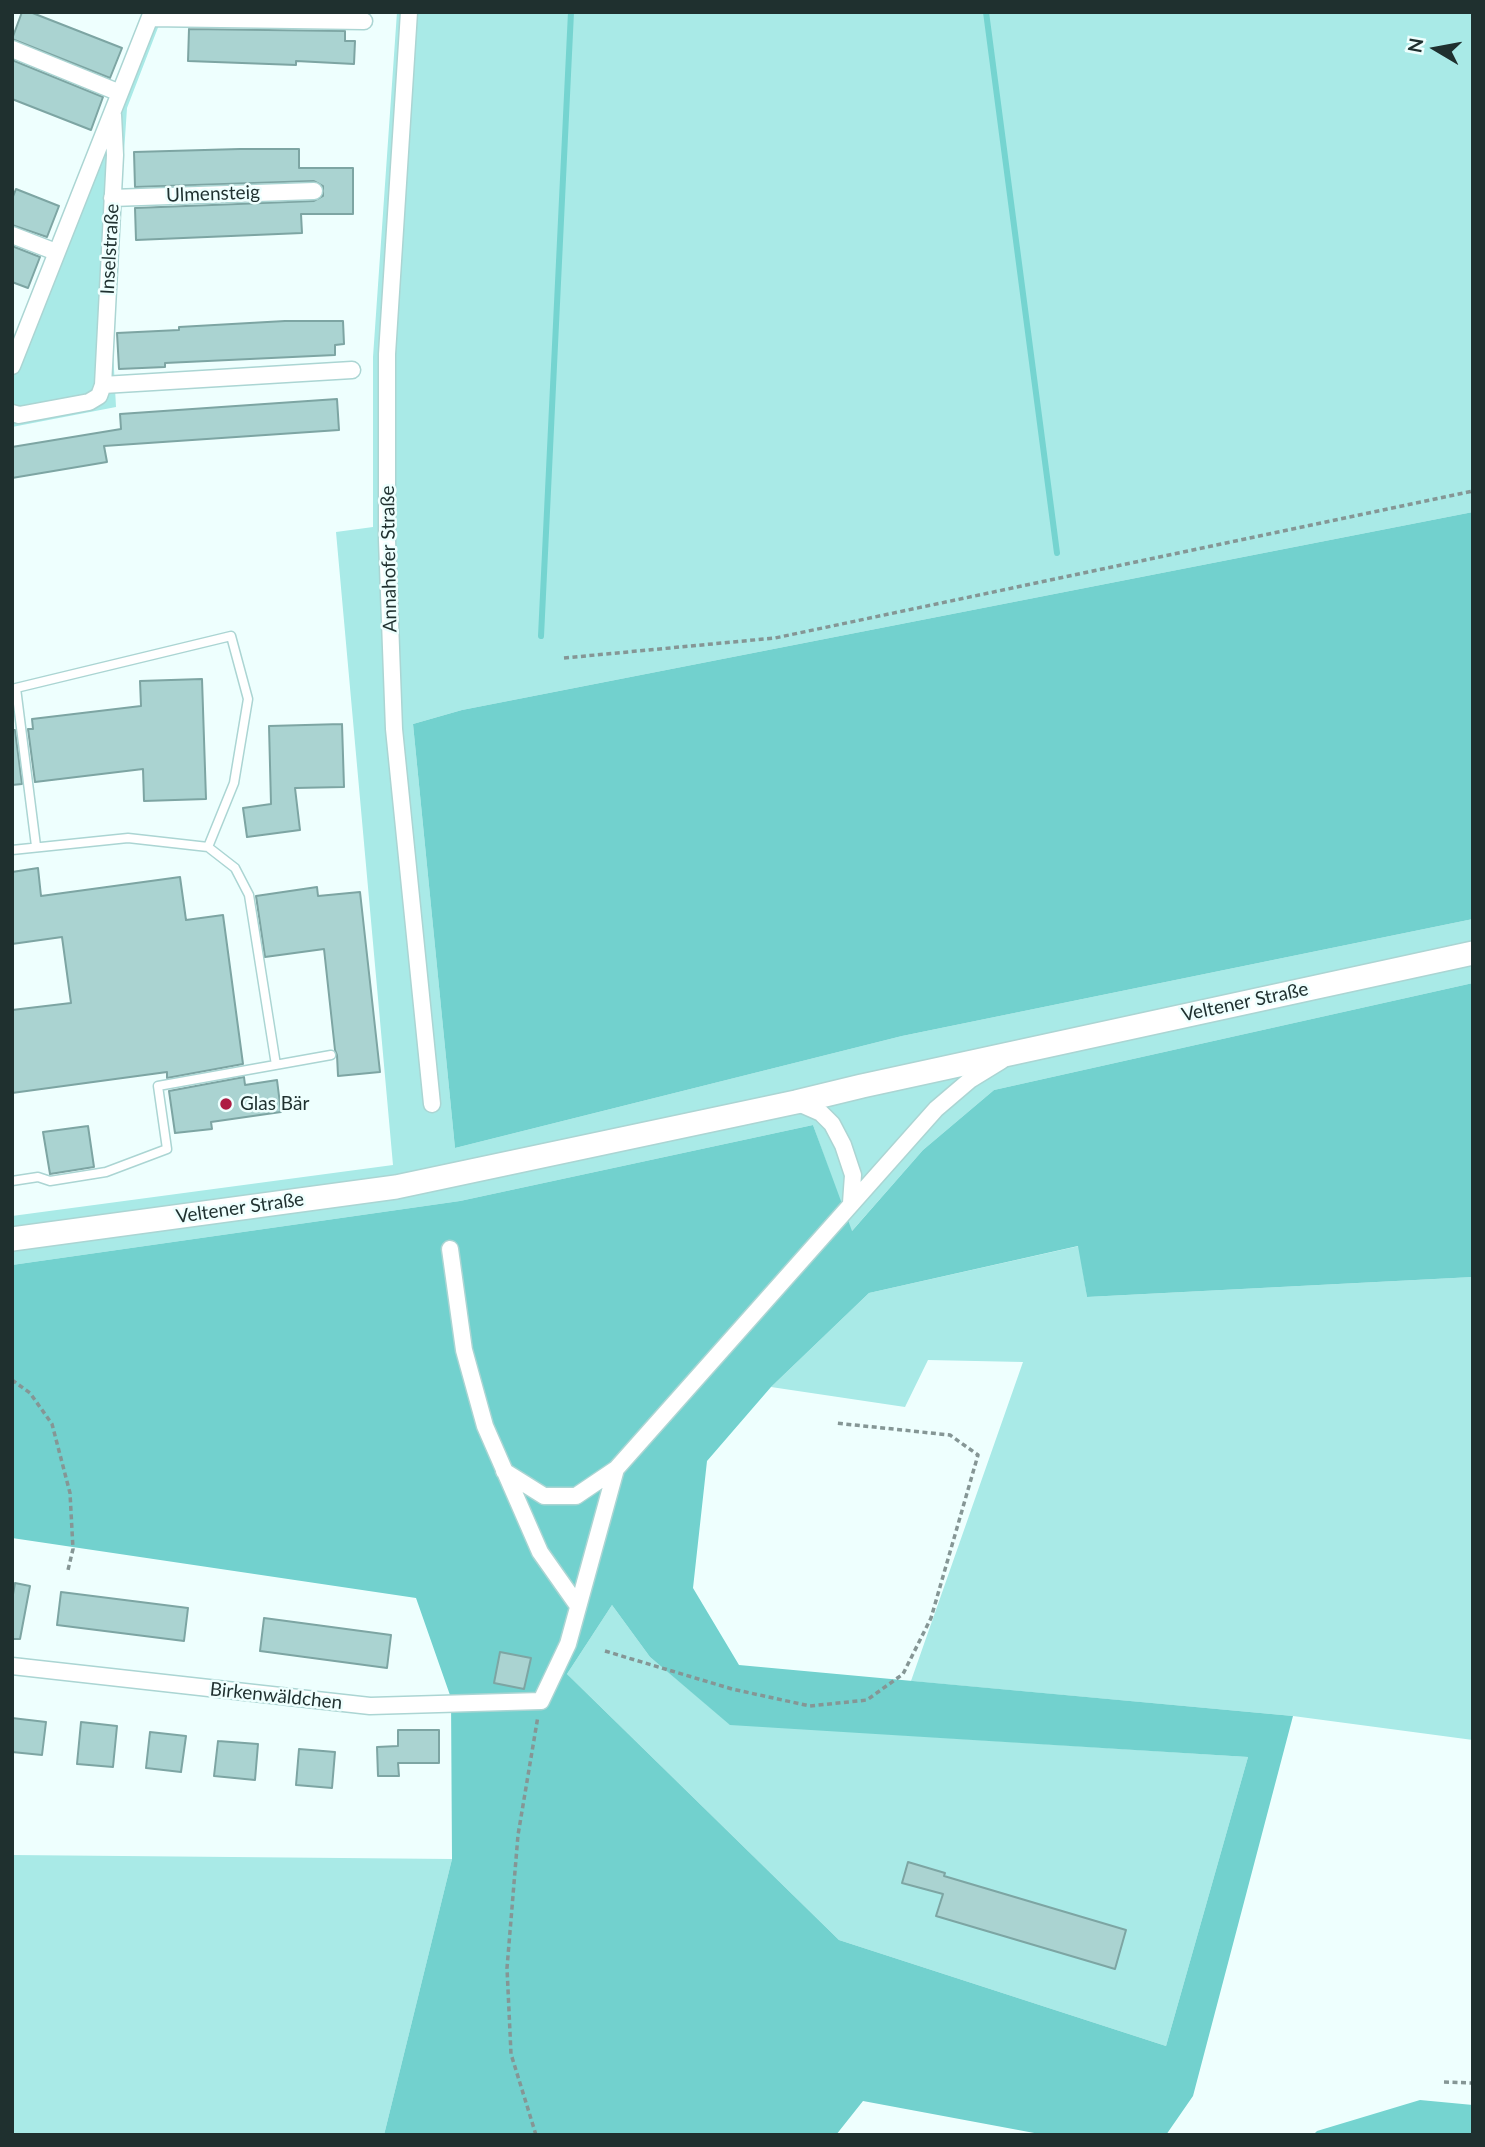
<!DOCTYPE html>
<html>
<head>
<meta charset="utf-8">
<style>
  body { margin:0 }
  #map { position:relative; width:1485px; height:2147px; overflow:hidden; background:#eefffe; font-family:Lato,sans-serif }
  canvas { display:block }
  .frame { position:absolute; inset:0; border:14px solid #1f302f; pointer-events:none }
  .north { position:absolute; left:1401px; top:14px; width:70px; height:70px; -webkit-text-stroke:5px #eefffe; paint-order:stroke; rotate:280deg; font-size:19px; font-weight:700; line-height:28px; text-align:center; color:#1f302f }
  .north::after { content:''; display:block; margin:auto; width:24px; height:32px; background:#1f302f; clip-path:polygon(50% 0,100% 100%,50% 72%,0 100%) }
</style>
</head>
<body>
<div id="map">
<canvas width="1485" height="2147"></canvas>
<div class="frame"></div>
<div class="north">N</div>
</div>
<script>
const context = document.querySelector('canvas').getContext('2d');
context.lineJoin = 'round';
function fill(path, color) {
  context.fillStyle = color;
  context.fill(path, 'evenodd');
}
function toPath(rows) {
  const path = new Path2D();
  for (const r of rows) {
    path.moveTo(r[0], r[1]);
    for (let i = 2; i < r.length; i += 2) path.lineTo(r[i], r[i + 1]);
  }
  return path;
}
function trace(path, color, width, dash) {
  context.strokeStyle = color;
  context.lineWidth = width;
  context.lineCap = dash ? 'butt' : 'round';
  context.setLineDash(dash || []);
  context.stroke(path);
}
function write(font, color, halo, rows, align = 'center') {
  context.font = font + ' Lato,sans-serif';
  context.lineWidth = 5;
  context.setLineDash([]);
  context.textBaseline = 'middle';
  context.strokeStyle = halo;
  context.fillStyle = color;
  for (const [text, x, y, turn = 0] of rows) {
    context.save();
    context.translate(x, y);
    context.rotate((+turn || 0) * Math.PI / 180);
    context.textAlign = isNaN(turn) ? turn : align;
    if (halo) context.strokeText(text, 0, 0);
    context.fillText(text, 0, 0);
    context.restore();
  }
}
const green = toPath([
  [143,12,164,12,127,108,112,331,116,407,12,427,12,348],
  [397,12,1473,12,1473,512,462,710,413,724,455,1148,902,1036,1473,919,1473,983,994,1090,923,1150,851,1232,813,1125,460,1201,12,1265,12,1216,393,1165,336,532,373,527,373,357],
  [1079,1246,1087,1297,1473,1277,1473,1740,1293,1716,911,1681,1023,1362,928,1360,905,1407,771,1387,869,1293],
  [612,1605,650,1657,730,1724,1248,1757,1166,2046,839,1940,567,1674],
  [12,1855,452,1859,384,2135,12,2135]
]);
const forest = toPath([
  [1473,512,1473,919,902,1036,455,1148,413,724,462,710],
  [1473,983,1473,1277,1087,1297,1078,1246,869,1293,771,1387,707,1461,693,1588,739,1665,1293,1716,1193,2096,1166,2135,1045,2135,863,2101,836,2135,384,2135,452,1859,451,1698,416,1598,12,1538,12,1265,460,1201,813,1125,852,1231,923,1150,994,1090],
  [612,1605,650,1657,730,1725,1248,1757,1166,2046,839,1940,567,1674]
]);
const water = toPath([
  [1420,2100,1473,2105,1473,2135,1313,2135,1317,2131]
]);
const stream = toPath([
  [986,12,1057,553],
  [541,636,571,12]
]);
const building = toPath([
  [22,12,30,12,122,48,110,78,12,39,22,12],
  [189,29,345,31,345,41,355,41,354,64,296,61,296,65,188,61,189,29],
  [12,60,103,97,91,130,12,99,12,60],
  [240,149,299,149,299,168,353,168,353,214,301,214,302,233,136,240,135,208,314,201,323,196,323,186,314,181,135,187,134,152,240,149],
  [16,189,59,206,47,237,12,225,12,199,16,189],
  [12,246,40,257,28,288,12,282,12,246],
  [285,321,343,321,344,344,335,345,335,355,165,363,165,367,119,369,117,333,179,330,179,327,285,321],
  [337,399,339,430,104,446,107,462,12,478,12,447,121,429,120,414,337,399],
  [202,679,206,799,144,801,143,769,35,782,28,729,33,729,32,719,141,706,140,681,202,679],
  [342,724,344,787,295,788,300,830,247,837,243,808,271,804,269,726,342,724],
  [12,730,15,730,22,784,12,785,12,730],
  [38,868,41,896,180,877,186,920,223,915,243,1064,167,1078,167,1072,12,1093,12,1010,71,1003,62,937,12,944,12,872,38,868],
  [317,887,318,896,360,892,380,1072,338,1076,337,1055,335,1050,324,949,265,957,256,896,317,887],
  [244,1077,245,1085,277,1080,281,1112,211,1122,212,1129,175,1133,169,1091,244,1077],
  [88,1126,94,1167,50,1174,43,1132,88,1126],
  [15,1583,30,1586,20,1639,12,1639,12,1600,15,1583],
  [61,1592,188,1608,184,1641,57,1625,61,1592],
  [264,1618,391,1635,387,1668,260,1651,264,1618],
  [500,1652,531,1658,524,1689,494,1683,500,1652],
  [12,1718,46,1722,42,1755,12,1752,12,1718],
  [81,1722,117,1726,113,1767,77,1764,81,1722],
  [398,1730,439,1730,439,1763,398,1763,399,1776,378,1776,377,1747,398,1746,398,1730],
  [150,1732,186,1736,181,1772,146,1768,150,1732],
  [218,1741,258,1744,255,1780,214,1776,218,1741],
  [299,1749,335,1752,332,1788,296,1785,299,1749],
  [908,1862,945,1873,944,1876,1126,1930,1115,1969,936,1916,943,1894,902,1883,908,1862]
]);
const path = toPath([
  [564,658,775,638,1473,491],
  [12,1380,30,1393,52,1424,70,1493,73,1549,68,1570],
  [605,1651,732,1689,810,1706,867,1700,903,1674,931,1618,978,1455,950,1435,835,1423],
  [1444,2082,1473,2083],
  [536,2135,511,2054,507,1968,518,1835,538,1716]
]);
const service = toPath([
  [36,846,16,688,231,636,248,699,234,783,208,847],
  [12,850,128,838,208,847,235,868,249,895,276,1065],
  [12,1181,38,1177,50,1181,106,1172,167,1149,158,1086,331,1055]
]);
const minor = toPath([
  [409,12,387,354,387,540,394,729,432,1104],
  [150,18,364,21],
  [12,49,120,93],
  [112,198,314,191],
  [12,235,56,252],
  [12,366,152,12],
  [103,385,115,155,113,115],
  [12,413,19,415,89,402,99,396,103,385,352,370],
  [796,1102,821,1113,832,1124,843,1145,853,1175,851,1203],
  [450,1249,464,1350,485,1426,540,1552,578,1606],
  [504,1471,544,1496,576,1496,616,1469],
  [12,1666,370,1706,541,1701,568,1644,616,1469,936,1109,970,1080,1001,1061]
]);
const secondary = toPath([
  [12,1239,396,1187,796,1102,862,1086,1473,953]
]);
const markers = [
  [226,1104,7,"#ae1b43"]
];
const streetNames = [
  ["Ulmensteig",213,194,-2],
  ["Inselstraße",110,249,-87],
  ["Annahofer Straße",389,559,-91],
  ["Veltener Straße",1245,1002,-12],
  ["Veltener Straße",240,1208,-8],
  ["Birkenwäldchen",276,1696,6]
];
const poiNames = [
  ["Glas Bär",240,1104]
];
fill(green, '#a9eae7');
fill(forest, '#72d1ce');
fill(water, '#75d4d0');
trace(stream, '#75d4d0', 6);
fill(building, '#aad3d1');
trace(building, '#7da5a3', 2);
trace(service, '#abd5d3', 11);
trace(minor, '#abd5d3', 19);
trace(secondary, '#abd5d3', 26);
trace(path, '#859695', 3.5, [5, 3.5]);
trace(service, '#fff', 8);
trace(minor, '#fff', 16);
trace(secondary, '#fff', 23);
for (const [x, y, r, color] of markers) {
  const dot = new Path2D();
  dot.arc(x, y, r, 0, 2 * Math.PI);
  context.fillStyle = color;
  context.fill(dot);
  trace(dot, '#eefffe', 2.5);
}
write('19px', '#1f302f', '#eefffe', streetNames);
write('19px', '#1f302f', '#eefffe', poiNames, 'left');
</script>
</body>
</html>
